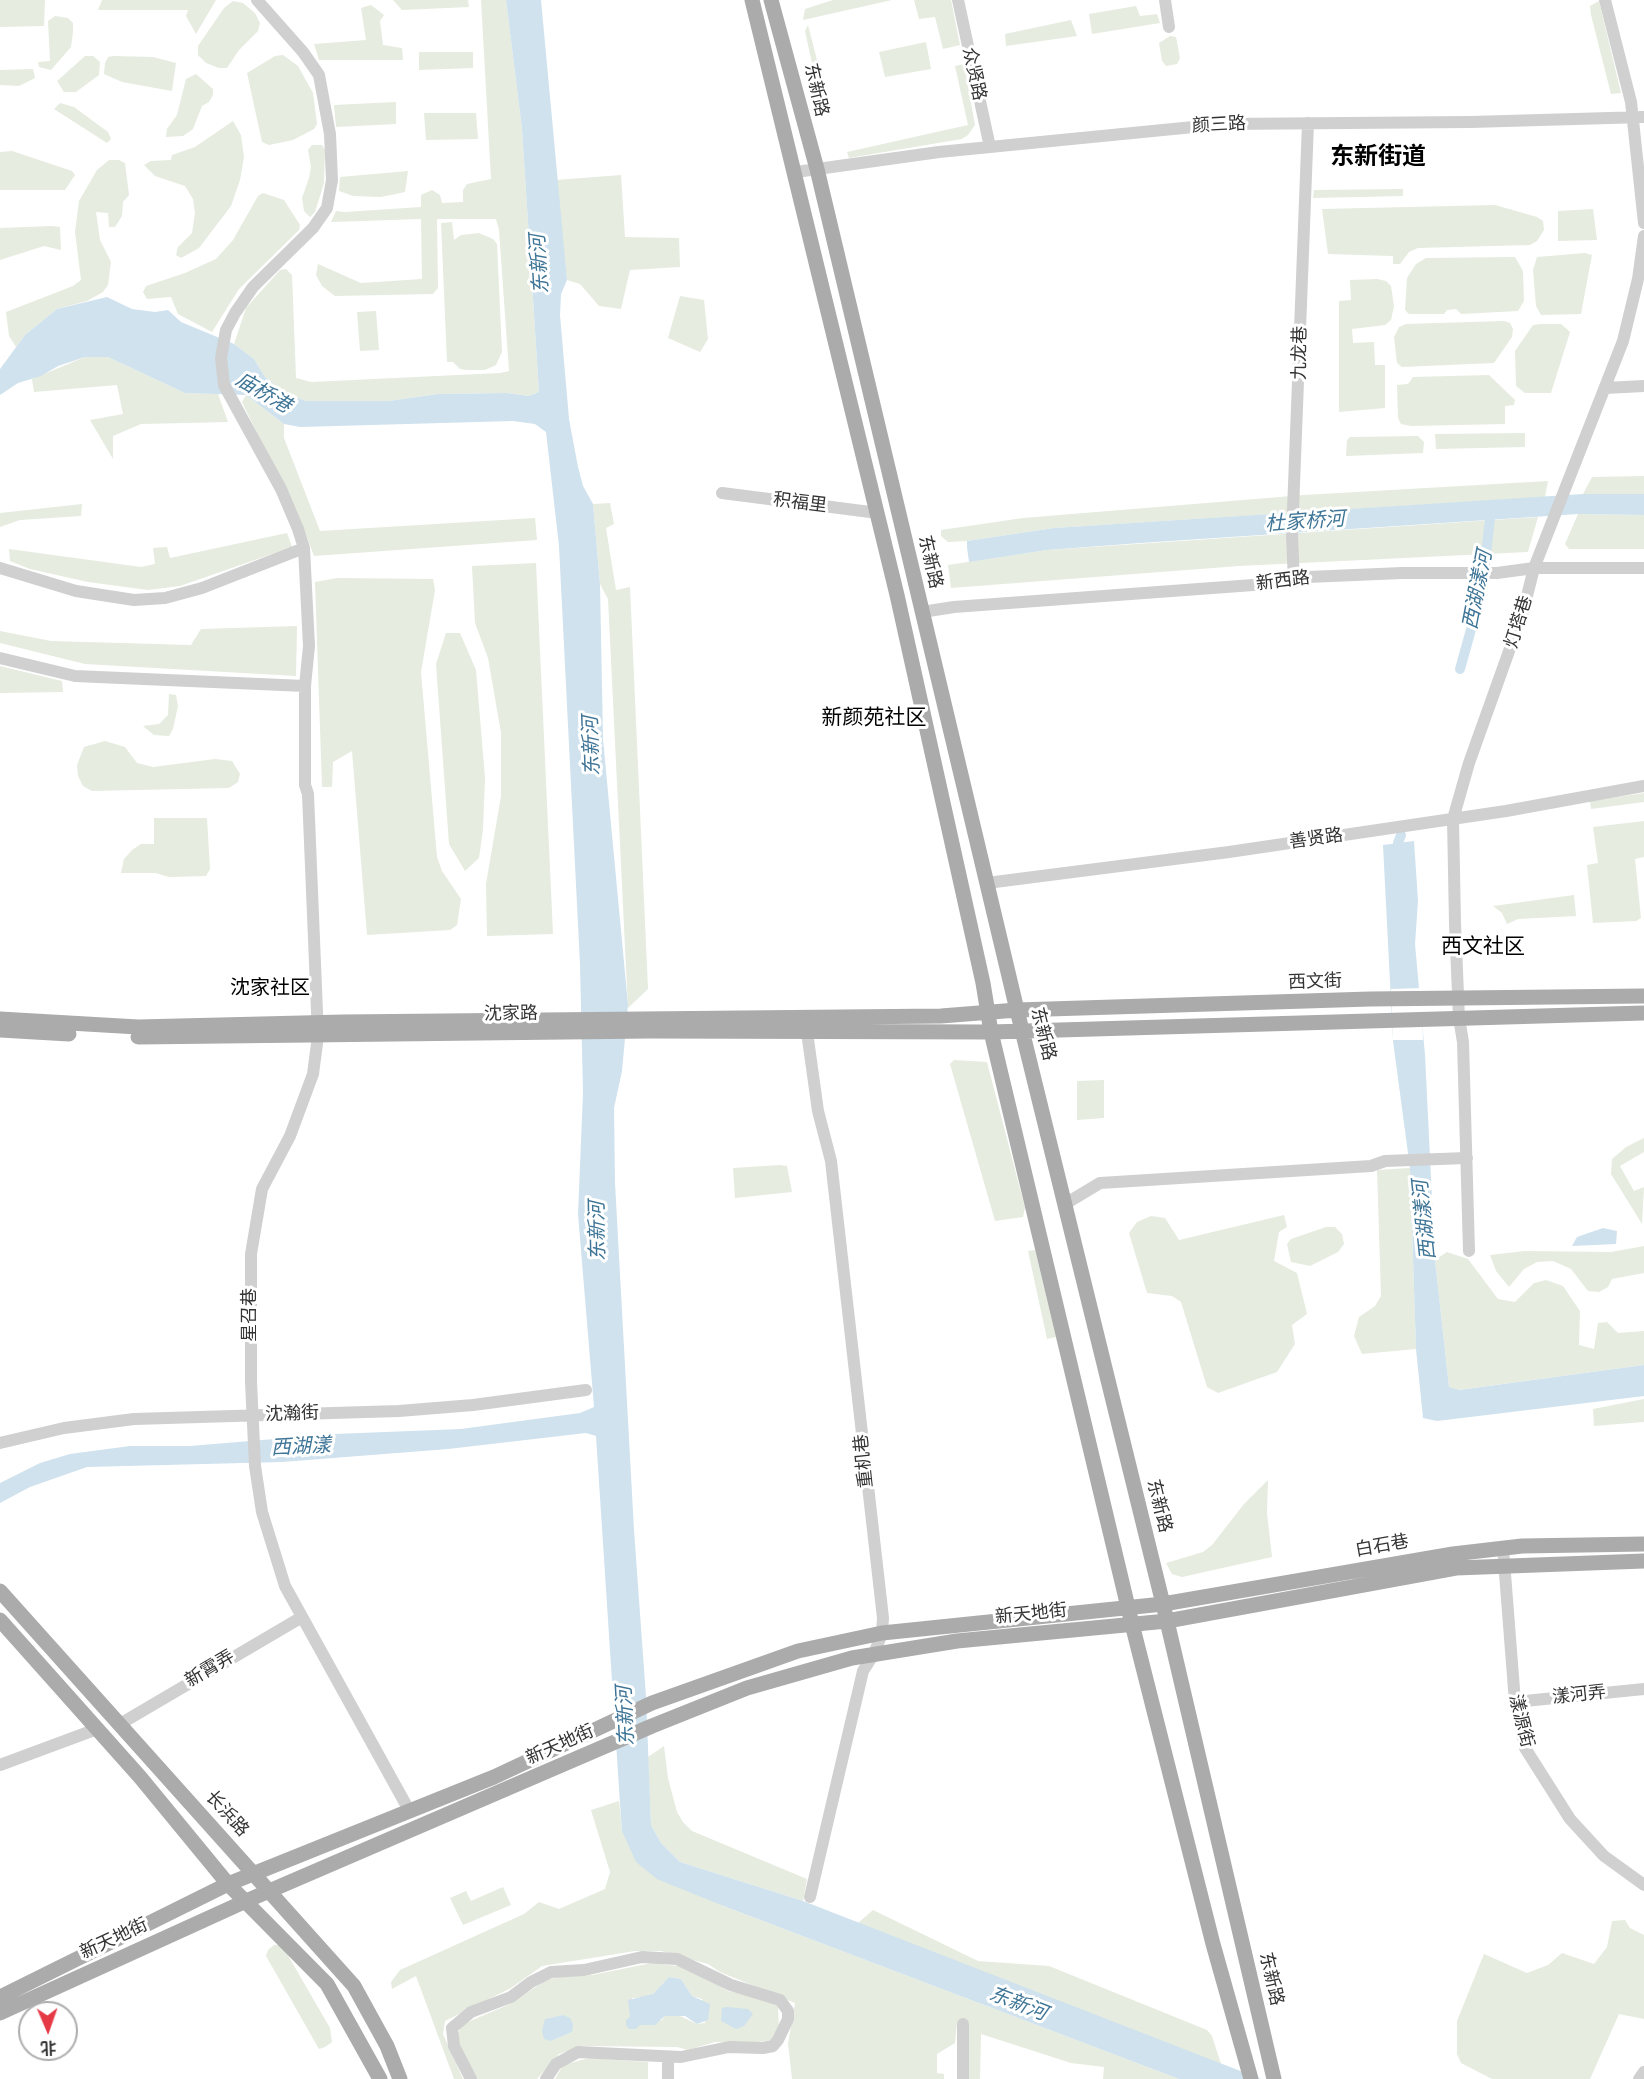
<!DOCTYPE html>
<html>
<head>
<meta charset="utf-8">
<style>
  body { margin:0 }
  #map { position:relative; width:1644px; height:2079px; overflow:hidden; background:#fff; font-family:Karla,"Noto Sans SC",sans-serif }
  canvas { display:block }
  .north { position:absolute; left:18px; top:2001px; width:60px; height:60px; box-sizing:border-box; background:#fff; border:2px solid #adadad; border-radius:50%; rotate:178deg; font-size:16px; font-weight:700; line-height:24px; text-align:center; color:#333 }
  .north::after { content:''; display:block; margin:auto; width:21px; height:27px; background:#e63946; clip-path:polygon(50% 0,100% 100%,50% 72%,0 100%) }
</style>
</head>
<body>
<div id="map">
<canvas width="1644" height="2079"></canvas>
<div class="north">北</div>
</div>
<script>
const context = document.querySelector('canvas').getContext('2d');
context.lineJoin = 'round';
function fill(path, color) {
  context.fillStyle = color;
  context.fill(path, 'evenodd');
}
function toPath(rows) {
  const path = new Path2D();
  for (const r of rows) {
    path.moveTo(r[0], r[1]);
    for (let i = 2; i < r.length; i += 2) path.lineTo(r[i], r[i + 1]);
  }
  return path;
}
function trace(path, color, width, dash) {
  context.strokeStyle = color;
  context.lineWidth = width;
  context.lineCap = dash ? 'butt' : 'round';
  context.setLineDash(dash || []);
  context.stroke(path);
}
function write(font, color, halo, rows, align = 'center') {
  context.font = font + ' Karla,"Noto Sans SC",sans-serif';
  context.lineWidth = 6;
  context.setLineDash([]);
  context.textBaseline = 'middle';
  context.strokeStyle = halo;
  context.fillStyle = color;
  for (const [text, x, y, turn = 0] of rows) {
    context.save();
    context.translate(x, y);
    context.rotate((+turn || 0) * Math.PI / 180);
    context.textAlign = isNaN(turn) ? turn : align;
    if (halo) context.strokeText(text, 0, 0);
    context.fillText(text, 0, 0);
    context.restore();
  }
}
const green = toPath([
  [0,0,45,0,44,26,0,27],
  [102,0,216,0,196,34,186,16,188,10,98,10],
  [393,0,468,0,469,7,402,10],
  [481,0,506,0,522,129,539,392,529,396,507,393,438,394,389,401,318,402,306,401,285,393,265,377,254,359,234,344,246,308,280,270,286,269,292,275,296,378,311,382,500,373,509,371,499,230,496,219,437,219,438,288,433,294,335,296,322,286,316,275,318,264,361,283,422,279,421,219,331,222,336,211,345,212,421,207,421,195,432,190,440,195,442,203,463,202,463,190,467,184,491,179],
  [833,0,892,0,803,20,805,9],
  [914,0,951,0,960,45,943,49,935,17,919,19],
  [233,1,243,3,255,13,260,23,258,31,239,50,227,68,219,68,206,63,198,55,198,46,224,8],
  [1599,1,1621,93,1611,94,1591,15,1590,6],
  [371,5,384,15,380,21,383,45,402,48,403,60,319,60,314,44,366,40,361,8],
  [1136,6,1140,16,1157,14,1160,23,1092,34,1089,14],
  [55,16,68,18,73,23,73,32,71,47,51,70,39,67,38,62,50,61,48,21],
  [1071,20,1077,36,1006,46,1005,34],
  [808,25,828,103,821,105,805,31],
  [1170,36,1176,37,1180,58,1177,64,1166,66,1162,61,1159,43],
  [926,42,931,69,885,77,879,52],
  [419,52,473,52,473,68,419,70],
  [283,55,298,66,313,93,317,124,314,129,293,140,269,145,262,142,247,73,275,56],
  [85,56,93,56,100,62,99,75,76,92,64,92,57,81],
  [113,56,153,57,176,63,172,91,122,82,104,74,105,63,108,57],
  [964,64,975,125,968,135,962,139,849,158,847,152,968,125,955,66],
  [33,69,35,78,19,86,0,85,0,70],
  [196,74,213,89,213,95,209,102,202,106,193,129,183,136,166,137,167,129,177,115,186,79],
  [396,102,396,124,336,127,334,105],
  [60,103,74,107,108,132,111,139,107,143,54,109],
  [424,113,476,113,478,139,426,140],
  [233,121,241,135,244,157,240,180,231,206,199,248,181,258,176,255,178,247,192,233,195,213,193,199,185,186,155,176,144,165,151,161,171,160,172,155,195,147],
  [312,145,322,145,325,150,324,183,315,212,310,217,304,211,302,198,309,178,311,167,308,150],
  [12,151,72,171,75,175,65,190,0,190,0,152],
  [109,160,119,160,125,163,129,195,123,202,122,216,115,227,109,227,108,213,96,212,100,240,111,262,108,285,103,292,87,301,57,309,25,335,16,347,9,336,6,312,73,286,81,280,75,232,79,201,97,170],
  [408,171,405,192,381,197,353,196,339,191,340,177],
  [621,175,625,237,679,238,680,267,630,270,621,309,599,306,580,284,567,280,556,180],
  [1403,189,1403,196,1313,198,1314,190],
  [263,193,284,200,300,225,299,230,239,289,212,332,178,314,171,297,147,299,143,292,146,286,185,273,216,259,233,240,258,196],
  [1495,205,1537,217,1543,221,1544,230,1537,241,1530,245,1418,248,1409,252,1400,264,1393,264,1393,256,1328,254,1322,209],
  [1593,209,1597,240,1558,241,1558,211],
  [452,222,454,240,461,235,479,233,493,239,497,244,502,352,496,365,485,370,466,370,460,369,453,362,447,362,441,223],
  [52,226,60,227,61,250,44,246,0,260,0,228],
  [1585,253,1592,255,1581,314,1541,315,1536,306,1533,270,1537,257],
  [1515,257,1523,271,1524,301,1518,311,1461,314,1456,309,1447,310,1444,314,1409,314,1405,310,1407,278,1416,264,1426,258],
  [1377,279,1386,281,1391,286,1394,306,1391,320,1385,325,1352,329,1353,343,1374,342,1375,365,1385,365,1385,408,1339,412,1339,301,1351,300,1350,280],
  [680,296,704,300,708,339,700,352,668,338],
  [376,311,379,350,360,351,357,312],
  [1504,321,1510,323,1513,329,1512,337,1494,363,1402,367,1397,363,1394,337,1399,327,1406,324],
  [1541,324,1561,324,1570,332,1551,393,1525,393,1516,386,1515,351,1533,325],
  [85,357,108,357,185,393,218,394,228,422,141,424,113,436,113,459,90,420,123,414,117,385,34,392,32,379],
  [1489,375,1515,400,1514,405,1505,406,1505,424,1411,426,1401,424,1398,418,1397,385,1408,384,1413,377],
  [246,395,284,424,284,438,320,531,535,518,537,540,314,556,305,532,242,402],
  [1525,433,1525,447,1436,449,1435,434],
  [1418,436,1424,442,1423,453,1346,456,1347,440,1350,437],
  [1644,476,1644,494,1583,494,1592,477],
  [1548,481,1545,497,1054,528,967,541,948,542,941,536,941,530,1023,518,1304,495],
  [610,503,614,524,606,528,616,590,630,587,648,989,628,1008,608,599,600,584,593,504],
  [82,504,81,516,20,520,0,527,0,513],
  [1578,514,1644,515,1644,549,1569,549,1565,544],
  [1538,517,1528,552,1239,566,951,588,948,565,1047,550],
  [287,533,292,547,180,586,148,590,88,582,30,569,10,561,9,549,141,567,155,564,153,548,167,547,170,558],
  [536,563,553,934,487,936,486,884,501,796,501,733,488,658,475,623,472,566],
  [337,578,433,579,435,590,421,672,437,857,442,871,461,899,457,925,450,930,367,935,352,751,333,762,332,787,322,787,315,582],
  [297,626,296,676,85,664,0,643,0,631,51,641,191,645,201,629],
  [446,633,460,633,476,670,485,778,483,830,479,858,465,871,449,844,436,664],
  [0,666,62,681,63,692,0,693],
  [169,694,176,695,178,706,173,729,169,736,154,735,143,726,159,724,168,715],
  [105,741,125,747,137,763,153,767,215,759,232,761,240,774,238,782,229,788,92,791,83,786,78,776,77,765,84,747],
  [1644,793,1644,802,1591,809,1590,801],
  [154,818,207,818,210,869,206,876,169,877,155,873,121,873,124,859,132,850,141,844,154,844],
  [1644,821,1644,857,1635,859,1641,918,1636,921,1593,923,1587,865,1598,863,1593,827],
  [1574,895,1576,916,1518,919,1507,924,1502,913,1493,906],
  [954,1060,987,1062,1025,1208,1023,1217,995,1221,950,1064],
  [1104,1080,1104,1118,1077,1120,1077,1081],
  [1644,1138,1644,1152,1620,1166,1634,1191,1644,1187,1642,1224,1611,1174,1612,1159,1626,1147],
  [780,1165,787,1166,792,1192,735,1198,733,1168],
  [1410,1168,1416,1349,1362,1354,1354,1336,1359,1317,1375,1306,1381,1296,1377,1170],
  [1284,1215,1287,1227,1279,1232,1274,1261,1297,1273,1307,1314,1292,1325,1295,1344,1277,1372,1218,1393,1207,1387,1181,1302,1172,1296,1147,1293,1129,1233,1137,1222,1151,1216,1165,1218,1179,1240],
  [1326,1227,1335,1227,1342,1234,1344,1244,1338,1252,1310,1266,1291,1262,1287,1244,1291,1239],
  [1644,1246,1644,1273,1612,1279,1608,1287,1599,1292,1588,1291,1571,1269,1553,1261,1537,1262,1524,1269,1509,1287,1496,1271,1490,1255,1524,1251,1611,1252],
  [1035,1250,1056,1337,1047,1339,1028,1251],
  [1447,1252,1468,1259,1498,1299,1515,1302,1534,1283,1546,1280,1563,1286,1580,1311,1579,1345,1594,1349,1598,1323,1607,1322,1618,1333,1644,1331,1644,1365,1458,1390,1449,1387,1435,1260],
  [1644,1399,1644,1422,1594,1426,1593,1409],
  [1268,1480,1267,1513,1272,1557,1182,1577,1172,1574,1166,1563,1203,1552,1212,1545,1244,1504],
  [664,1746,668,1778,677,1812,683,1822,692,1831,807,1879,803,1901,680,1862,661,1843,651,1825,648,1757],
  [619,1801,622,1831,721,1905,1179,2079,1103,2079,1104,2067,1071,2063,981,2034,980,2079,969,2079,969,2023,957,2022,955,2043,937,2054,937,2073,944,2074,944,2079,792,2079,788,2044,795,2003,720,1972,708,1964,661,1951,635,1951,542,1966,511,1988,445,2021,443,2034,463,2079,454,2079,416,1976,392,1989,391,1982,400,1970,524,1914,539,1902,559,1909,605,1889,610,1872,591,1810],
  [503,1887,511,1905,463,1925,450,1898,466,1891,471,1901],
  [873,1910,978,1961,1049,1966,1207,2030,1212,2036,1221,2064,858,1923],
  [1625,1920,1630,1928,1644,1935,1644,2019,1619,2014,1590,2079,1492,2079,1461,2063,1457,2054,1457,2021,1484,1954,1527,1973,1548,1965,1562,1953,1594,1964,1607,1947,1612,1921],
  [274,1945,282,1945,330,2028,332,2042,325,2047,319,2049,266,1956,268,1950],
  [652,1963,686,1967,728,1991,762,1998,778,2006,779,2029,772,2040,751,2043,715,2042,688,2050,677,2047,583,2046,559,2054,537,2079,477,2079,459,2043,458,2035,461,2025,510,2004,546,1980,558,1977,592,1975],
  [669,1977,681,1979,692,1996,702,1999,705,2023,697,2024,678,2015,665,2016,662,2020,646,2025,626,2021,631,2017,632,1998,647,1997,653,1994],
  [563,2015,572,2032,551,2041,546,2019],
  [589,2058,648,2062,648,2079,555,2079,563,2065]
]);
const water = toPath([
  [506,0,541,0,567,280,561,294,560,315,569,419,578,467,583,486,593,504,600,584,603,739,628,1005,622,1071,614,1108,615,1183,634,1530,646,1697,651,1825,661,1843,680,1862,803,1901,1261,2079,1179,2079,721,1905,657,1879,636,1862,622,1831,621,1819,596,1436,586,1433,448,1449,282,1462,87,1467,30,1487,0,1503,0,1483,40,1463,70,1454,130,1446,190,1446,335,1434,461,1429,580,1413,594,1407,578,1214,583,1093,580,964,559,546,546,432,535,424,513,421,300,427,284,424,246,395,185,393,108,357,85,357,58,366,41,376,18,383,0,395,0,369,25,335,57,309,107,297,132,309,155,312,168,310,181,322,234,344,254,359,265,377,285,393,306,401,389,401,438,394,507,393,529,396,539,392,522,129],
  [1583,494,1644,494,1644,515,1578,514,1140,543,1047,550,969,562,967,547,967,541,1054,528],
  [1414,841,1418,901,1415,944,1425,1055,1435,1260,1449,1387,1459,1390,1644,1365,1644,1396,1437,1421,1423,1418,1416,1349,1410,1168,1393,1041,1383,845],
  [1603,1228,1617,1231,1616,1244,1572,1246,1577,1237],
  [669,1977,681,1979,692,1996,710,2004,708,2020,697,2024,685,2016,665,2016,655,2025,640,2025,636,2029,629,2029,626,2025,626,2020,630,2017,628,2000,653,1994],
  [727,2007,748,2009,753,2014,744,2026,736,2029,721,2021,722,2008],
  [563,2015,570,2018,573,2024,572,2032,551,2041,544,2039,542,2031,545,2019]
]);
const pier = toPath([
  [1421,988,1423,1040,1393,1040,1391,989]
]);
const canal = toPath([
  [1460,669,1482,590,1491,510],
  [1399,857,1398,843,1401,835]
]);
const minor = toPath([
  [257,0,303,52,319,75,330,134,332,180,327,208,313,228,253,287,235,313,226,330,221,358,224,385,281,489,298,529,304,548,309,646,305,686,305,785,308,794,318,1036,313,1074,290,1136,262,1189,251,1254,251,1382,255,1466,262,1512,285,1586,410,1812],
  [958,0,990,147],
  [1165,0,1169,27],
  [1605,0,1631,102,1644,223],
  [796,172,939,152,1224,124,1471,122,1644,117],
  [1605,388,1644,386],
  [722,493,878,513],
  [0,568,76,591,134,600,165,598,202,588,304,548],
  [1294,582,1292,536,1308,123],
  [922,612,954,607,1294,582,1308,577,1402,573,1497,573,1534,568,1644,568],
  [0,658,75,676,305,686],
  [987,883,1229,852,1506,811,1644,786],
  [806,1025,818,1111,831,1161,883,1618,882,1633,874,1654,863,1671,810,1897],
  [1065,1204,1100,1183,1371,1166,1385,1161,1467,1158],
  [1469,1251,1463,1042,1459,1018,1455,923,1453,819,1469,763,1523,612,1534,568,1623,341,1638,279,1644,236],
  [0,1443,64,1428,134,1419,399,1411,473,1405,586,1390],
  [1503,1548,1515,1702,1525,1748,1570,1819,1604,1856,1644,1885],
  [1515,1702,1644,1689],
  [120,1724,302,1617],
  [0,1765,97,1729],
  [963,2024,963,2079],
  [668,2057,668,2079],
  [471,2079,454,2046,452,2028,471,2012,511,1997,531,1982,551,1972,584,1970,642,1957,677,1959,731,1985,780,2000,788,2011,788,2019,778,2040,773,2046,763,2048,729,2047,681,2057,578,2052,556,2064,546,2079],
  [1639,2079,1644,2072]
]);
const major = toPath([
  [752,0,897,595,983,983,991,1032,1132,1624,1213,1944,1251,2079],
  [771,0,817,169,1017,1010,1163,1604,1274,2079],
  [0,1019,138,1027,343,1022,941,1016,1017,1010,1370,999,1644,996],
  [0,1030,69,1034],
  [138,1037,650,1031,991,1032,1644,1013],
  [0,1591,354,1986,387,2046,400,2079],
  [0,1620,140,1777,228,1884,327,1984,380,2079],
  [0,1997,228,1884,494,1777,652,1703,798,1651,882,1633,1163,1604,1453,1554,1522,1546,1644,1544],
  [0,2013,246,1901,652,1726,747,1688,852,1658,957,1641,1167,1621,1456,1568,1644,1561]
]);
const streetNames = [
  ["众贤路",974,74,78],
  ["东新路",816,90,77],
  ["颜三路",1219,125,-3],
  ["九龙巷",1300,353,-89],
  ["积福里",800,503,7],
  ["东新路",930,562,77],
  ["新西路",1283,581,-7],
  ["灯塔巷",1519,622,-73],
  ["善贤路",1316,839,-8],
  ["西文街",1315,982,-2],
  ["沈家路",511,1014,-1],
  ["东新路",1043,1034,76],
  ["星召巷",250,1315,-90],
  ["沈瀚街",292,1414,-2],
  ["重机巷",864,1461,-96],
  ["东新路",1159,1506,76],
  ["白石巷",1382,1546,-10],
  ["新天地街",1031,1614,-6],
  ["新霄弄",210,1669,-31],
  ["漾河弄",1579,1695,-6],
  ["漾源街",1521,1721,76],
  ["新天地街",560,1745,-24],
  ["长浜路",227,1814,48],
  ["新天地街",114,1939,-25],
  ["东新路",1271,1979,77]
];
const waterNames = [
  ["东新河",540,264,-94],
  ["庙桥港",263,393,30],
  ["杜家桥河",1305,522,-4],
  ["西湖漾河",1478,590,-79],
  ["东新河",592,746,-92],
  ["西湖漾河",1425,1220,-96],
  ["东新河",598,1231,-91],
  ["西湖漾",301,1447,-3],
  ["东新河",626,1716,-93],
  ["东新河",1018,2004,21]
];
const neighbourhoodNames = [
  ["沈家社区",270,988]
];
const quarterNames = [
  ["新颜苑社区",874,718],
  ["西文社区",1483,947]
];
const districtNames = [
  ["东新街道",1378,157]
];
fill(green, '#e6ecdf');
fill(water, '#cfe2ee');
fill(pier, '#fff');
trace(canal, '#cfe2ee', 10);
trace(minor, '#d0d0d0', 12);
trace(major, '#ababab', 15);
write('18px', '#333', '#fff', streetNames);
write('italic 20px', '#3f7597', '#fff', waterNames);
write('20px', '#000', '#fff', neighbourhoodNames);
write('21px', '#000', '#fff', quarterNames);
write('bold 24px', '#000', '#fff', districtNames);
</script>
</body>
</html>
